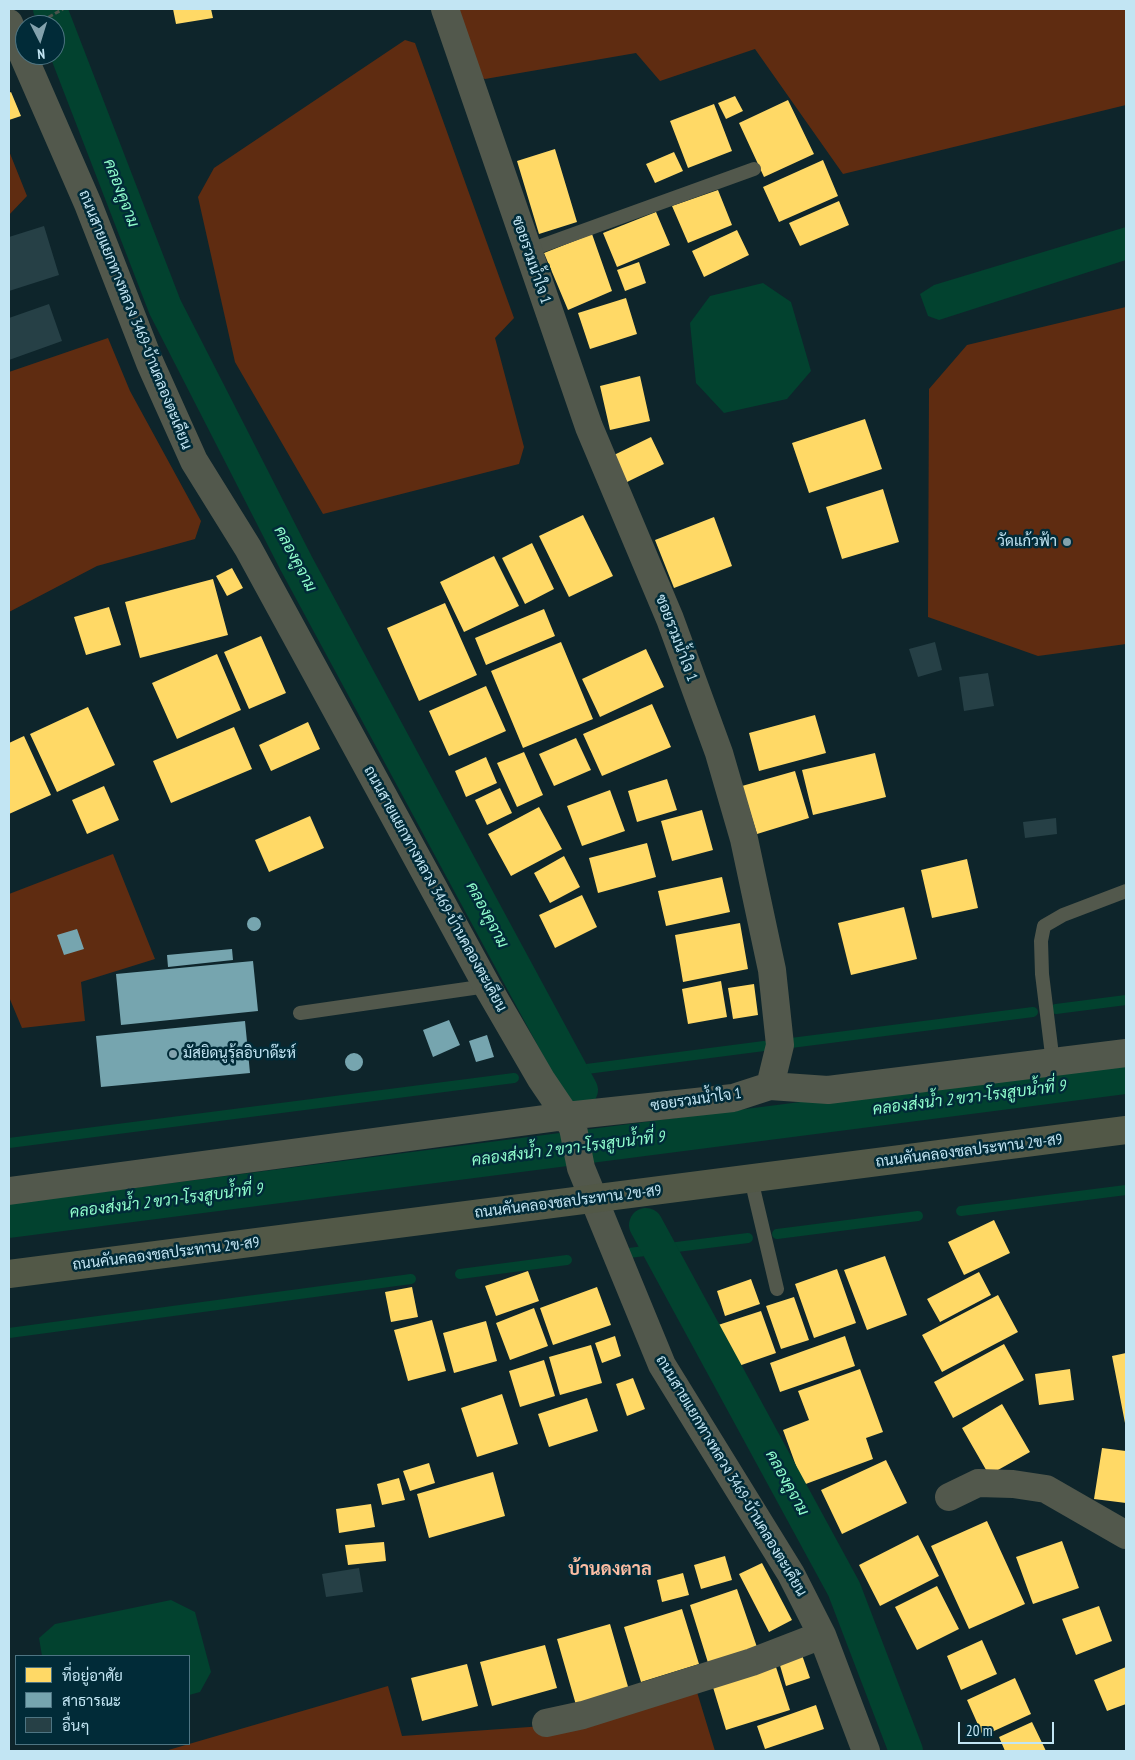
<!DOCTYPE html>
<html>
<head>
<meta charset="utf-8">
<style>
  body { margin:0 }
  #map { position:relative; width:1135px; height:1760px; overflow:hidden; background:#0e252b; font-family:"PT Sans Narrow",Sarabun,sans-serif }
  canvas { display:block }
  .frame { position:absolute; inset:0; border:10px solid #c2e5f3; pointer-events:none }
  .legend { position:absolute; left:15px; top:1655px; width:175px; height:90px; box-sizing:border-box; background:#012b38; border:1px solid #4e7583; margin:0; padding:6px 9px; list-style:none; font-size:15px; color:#c2e5f3 }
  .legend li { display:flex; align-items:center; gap:10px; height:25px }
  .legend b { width:25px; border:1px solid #4e7583 }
  .north { position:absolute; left:15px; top:15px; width:50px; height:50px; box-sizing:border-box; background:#012b38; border:1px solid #4e7583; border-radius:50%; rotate:175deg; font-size:14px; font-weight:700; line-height:20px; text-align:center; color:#c2e5f3 }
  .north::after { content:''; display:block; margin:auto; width:18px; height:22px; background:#83a2ad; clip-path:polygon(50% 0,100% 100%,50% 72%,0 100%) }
  .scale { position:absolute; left:958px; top:1722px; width:96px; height:22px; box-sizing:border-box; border:2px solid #c2e5f3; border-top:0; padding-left:6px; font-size:15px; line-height:18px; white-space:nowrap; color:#c2e5f3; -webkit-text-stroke:4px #012b38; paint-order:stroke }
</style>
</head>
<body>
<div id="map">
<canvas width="1135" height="1760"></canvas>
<div class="frame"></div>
<ul class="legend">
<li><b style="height:14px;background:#ffd966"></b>ที่อยู่อาศัย</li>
<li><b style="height:14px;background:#76a5af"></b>สาธารณะ</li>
<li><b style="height:14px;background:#264046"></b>อื่นๆ</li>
</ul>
<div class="north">N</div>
<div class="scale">20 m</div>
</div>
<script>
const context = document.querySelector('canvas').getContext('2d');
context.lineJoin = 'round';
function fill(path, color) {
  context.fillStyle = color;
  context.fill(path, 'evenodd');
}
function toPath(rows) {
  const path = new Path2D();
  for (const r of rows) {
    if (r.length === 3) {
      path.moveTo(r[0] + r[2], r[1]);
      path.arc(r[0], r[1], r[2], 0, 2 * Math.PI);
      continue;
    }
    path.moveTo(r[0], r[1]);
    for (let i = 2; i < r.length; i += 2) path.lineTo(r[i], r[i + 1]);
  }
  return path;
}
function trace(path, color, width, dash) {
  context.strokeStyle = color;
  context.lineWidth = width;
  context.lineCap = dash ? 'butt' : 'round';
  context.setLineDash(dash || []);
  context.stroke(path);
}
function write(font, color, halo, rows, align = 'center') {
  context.font = font + ' "PT Sans Narrow",Sarabun,sans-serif';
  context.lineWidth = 5;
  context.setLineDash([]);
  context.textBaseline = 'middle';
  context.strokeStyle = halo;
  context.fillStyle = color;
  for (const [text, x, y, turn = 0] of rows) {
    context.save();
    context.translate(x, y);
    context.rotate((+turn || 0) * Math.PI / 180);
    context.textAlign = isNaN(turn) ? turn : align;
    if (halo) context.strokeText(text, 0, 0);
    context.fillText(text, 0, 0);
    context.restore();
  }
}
const green = toPath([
  [441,9,1126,9,1126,105,843,174,755,49,660,81,636,53,485,79,460,66],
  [405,40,415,43,514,318,495,338,524,447,519,464,323,514,235,362,198,197,214,168],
  [9,151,27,196,9,215],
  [1126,307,1126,644,1038,656,928,617,929,389,967,345],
  [108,338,130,391,201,521,195,539,97,566,9,612,9,372],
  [113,854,155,959,81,982,85,1021,22,1028,9,997,9,894],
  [388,1686,402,1736,572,1724,697,1692,715,1751,165,1751]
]);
const water = toPath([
  [1126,227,1126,260,939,320,928,316,920,294,934,285],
  [763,283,791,302,811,371,787,399,724,413,696,383,690,323,710,296],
  [171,1600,195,1612,211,1672,200,1692,189,1695,189,1656,42,1656,39,1638,55,1624]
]);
const homes = toPath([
  [173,9,211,9,213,18,176,24],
  [11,92,21,116,9,120,9,93],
  [735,96,743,111,726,119,718,103],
  [788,100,814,154,764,177,739,123],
  [714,104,732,151,688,168,670,121],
  [555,149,577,222,539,234,517,161],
  [674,152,683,171,655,183,646,164],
  [823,160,838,196,779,222,763,187],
  [718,190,732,225,688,243,672,206],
  [839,201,849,225,800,246,789,223],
  [656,212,670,245,617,267,603,233],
  [737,230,749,255,704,277,692,251],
  [592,234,612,291,568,310,544,253],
  [639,262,646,283,625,291,617,270],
  [626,298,637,334,590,349,578,313],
  [640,376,650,421,610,430,600,386],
  [865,419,882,469,809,493,792,443],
  [651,437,664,464,627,482,614,455],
  [883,489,899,542,842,559,826,507],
  [583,515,613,576,569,597,539,536],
  [714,517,732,566,674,588,655,540],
  [532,543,554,589,525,604,502,558],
  [494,556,519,606,464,632,440,582],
  [232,568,243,588,227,596,216,576],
  [213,579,228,635,140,658,125,602],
  [445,603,477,675,419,701,387,628],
  [109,607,121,645,86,655,74,617],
  [544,609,555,636,486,665,475,638],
  [261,636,286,693,249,709,224,652],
  [561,642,593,719,523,748,491,671],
  [646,649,664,687,600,717,582,679],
  [217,654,241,710,177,739,152,683],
  [486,686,506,731,449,756,429,711],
  [652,704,671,747,602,776,583,734],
  [88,707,115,765,57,792,30,734],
  [815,715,826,753,759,771,749,733],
  [308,722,320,749,271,771,259,745],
  [234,727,252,769,171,803,153,761],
  [24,736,51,795,9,814,9,743],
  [576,738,591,770,554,786,539,754],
  [524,752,543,795,517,807,497,763],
  [875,753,886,797,813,815,802,770],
  [486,757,497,783,466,797,455,771],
  [795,771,809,818,757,834,742,786],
  [667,779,677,810,637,822,628,791],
  [104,786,119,820,87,834,72,800],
  [500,788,512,813,487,825,475,800],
  [610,790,625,831,582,846,567,806],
  [539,807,562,849,511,876,488,834],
  [702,810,713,850,672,861,661,821],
  [310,816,324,848,269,872,255,840],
  [647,843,656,877,598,893,589,858],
  [564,856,580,887,550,903,534,873],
  [967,859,978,908,932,918,921,870],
  [722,877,730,912,666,926,658,891],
  [582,895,597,927,555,948,539,915],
  [904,907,917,959,851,975,838,923],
  [740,923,748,969,683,982,675,935],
  [721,981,727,1017,688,1024,682,989],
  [754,984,758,1015,733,1019,728,988],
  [994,1220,1010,1253,964,1275,948,1242],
  [885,1256,907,1315,867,1330,844,1270],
  [837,1269,856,1323,814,1338,795,1284],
  [528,1271,539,1301,496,1316,485,1286],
  [979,1272,991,1295,940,1322,927,1299],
  [751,1279,760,1304,725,1316,717,1291],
  [412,1287,418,1317,391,1322,385,1292],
  [597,1287,611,1325,553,1345,540,1308],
  [998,1295,1018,1332,942,1372,922,1335],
  [794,1297,809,1340,781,1349,766,1306],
  [534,1308,548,1346,510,1360,496,1323],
  [761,1311,776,1353,730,1369,715,1326],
  [432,1320,446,1371,408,1381,394,1330],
  [486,1321,497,1361,454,1373,443,1333],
  [615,1336,621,1356,602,1363,595,1343],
  [845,1336,855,1366,780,1392,770,1363],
  [1004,1344,1024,1380,953,1418,934,1382],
  [591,1345,602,1383,560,1395,549,1357],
  [1126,1353,1126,1423,1125,1423,1112,1356],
  [544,1360,555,1396,520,1407,509,1371],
  [860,1369,883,1432,866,1438,873,1459,803,1485,783,1430,809,1420,798,1391],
  [1070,1369,1074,1400,1039,1405,1035,1374],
  [633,1378,645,1409,627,1416,616,1384],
  [502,1394,518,1444,477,1457,461,1408],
  [587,1398,598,1431,549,1447,538,1414],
  [1002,1404,1030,1452,989,1475,962,1428],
  [1102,1448,1126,1451,1126,1503,1094,1499],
  [886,1460,907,1503,842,1534,821,1490],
  [429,1463,435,1483,410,1491,403,1471],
  [493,1472,505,1516,429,1538,417,1494],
  [399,1478,405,1500,382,1505,377,1484],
  [371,1504,375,1527,339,1533,336,1509],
  [987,1521,1025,1604,969,1629,931,1546],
  [918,1535,939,1576,880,1606,859,1565],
  [1062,1541,1079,1588,1033,1604,1016,1557],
  [384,1542,386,1561,348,1565,345,1545],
  [725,1556,732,1580,701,1589,694,1565],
  [762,1563,792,1620,769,1632,739,1574],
  [683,1573,689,1595,662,1602,657,1580],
  [937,1586,959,1629,917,1650,895,1607],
  [737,1589,758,1650,709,1666,690,1605],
  [1099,1606,1112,1641,1076,1655,1062,1619],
  [682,1609,699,1664,641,1682,624,1627],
  [610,1624,629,1690,576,1705,557,1639],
  [982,1640,997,1674,961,1690,947,1656],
  [545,1645,557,1688,492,1706,480,1662],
  [802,1655,810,1678,786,1686,779,1662],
  [467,1664,478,1706,422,1721,411,1678],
  [775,1664,790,1710,726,1730,712,1684],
  [1126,1667,1126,1704,1107,1711,1094,1680],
  [1015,1678,1031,1714,983,1736,967,1700],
  [816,1705,824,1729,765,1749,757,1726],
  [1032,1722,1046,1751,1005,1751,999,1737]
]);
const public = toPath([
  [254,924,7],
  [77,929,84,949,64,955,57,935],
  [232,949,233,960,168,967,167,955],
  [253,961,258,1011,121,1025,116,974],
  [449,1020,460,1045,433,1057,423,1030],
  [245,1021,250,1073,101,1087,96,1036],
  [487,1035,494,1057,476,1062,469,1041],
  [354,1062,9]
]);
const stream = toPath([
  [1056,1009,1126,1000],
  [791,1043,1033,1012],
  [548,1074,764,1046],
  [9,1143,514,1078],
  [961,1211,1126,1190],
  [777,1234,918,1216],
  [629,1253,748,1238],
  [460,1274,567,1260],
  [9,1333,411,1279]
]);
const canal = toPath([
  [50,9,165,307,296,563,581,1090],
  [9,1221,1126,1077],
  [646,1225,844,1589,906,1751]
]);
const building = toPath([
  [44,226,59,275,9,291,9,237],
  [49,304,62,341,9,360,9,318],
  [935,642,942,670,918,677,909,649],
  [988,673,994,706,964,711,959,677],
  [1056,818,1057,834,1025,838,1023,822],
  [359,1568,363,1592,326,1597,322,1574]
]);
const path = toPath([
  [42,21,63,9]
]);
const lane = toPath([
  [527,251,754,169],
  [300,1013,487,986],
  [1053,1063,1042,974,1041,941,1044,926,1063,915,1126,891],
  [751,1179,777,1289]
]);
const street = toPath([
  [445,9,589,427,670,619,719,753,744,839,772,970,780,1045,770,1086],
  [9,23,88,204,150,363,194,461,248,548,487,986,541,1079,566,1116,573,1128,581,1168,662,1365,791,1574,822,1635,866,1751],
  [9,1191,566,1116,733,1098,770,1086,828,1090,1126,1053],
  [949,1497,978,1483,1013,1484,1046,1489,1126,1535],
  [546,1723,583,1715,752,1662,822,1635]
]);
const secondary = toPath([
  [9,1274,1126,1130]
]);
const markers = [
  [1067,542,5,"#83a2ad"],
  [173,1054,5,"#83a2ad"]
];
const streetNames = [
  ["ซอยรวมน้ำใจ 1",531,260,71],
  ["ถนนสายแยกทางหลวง 3469-บ้านคลองตะเคียน",135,320,68],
  ["ซอยรวมน้ำใจ 1",676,638,69],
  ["ถนนสายแยกทางหลวง 3469-บ้านคลองตะเคียน",435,889,61],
  ["ซอยรวมน้ำใจ 1",696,1100,-8],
  ["ถนนคันคลองชลประทาน 2ข-ส9",969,1151,-7],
  ["ถนนคันคลองชลประทาน 2ข-ส9",568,1202,-7],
  ["ถนนคันคลองชลประทาน 2ข-ส9",166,1254,-7],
  ["ถนนสายแยกทางหลวง 3469-บ้านคลองตะเคียน",731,1476,59]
];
const poiNames = [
  ["วัดแก้วฟ้า",1057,542],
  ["มัสยิดนูรุ้ลอิบาด๊ะห์",183,1054,"left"]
];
const waterNames = [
  ["คลองคูจาม",121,193,69],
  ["คลองคูจาม",295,559,62],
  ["คลองคูจาม",487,915,62],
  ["คลองส่งน้ำ 2 ขวา-โรงสูบน้ำที่ 9",969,1098,-7],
  ["คลองส่งน้ำ 2 ขวา-โรงสูบน้ำที่ 9",568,1149,-7],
  ["คลองส่งน้ำ 2 ขวา-โรงสูบน้ำที่ 9",166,1201,-7],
  ["คลองคูจาม",787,1483,61]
];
const quarterNames = [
  ["บ้านดงตาล",610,1570]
];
fill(green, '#5f2c11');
fill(water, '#02422f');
fill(homes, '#ffd966');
fill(public, '#76a5af');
trace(stream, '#02422f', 10);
trace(canal, '#02422f', 34);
fill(building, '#264046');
trace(path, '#4a544c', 3, [5, 2.5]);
trace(lane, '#52584c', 14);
trace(street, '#52584c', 28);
trace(secondary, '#525847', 28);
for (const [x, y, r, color] of markers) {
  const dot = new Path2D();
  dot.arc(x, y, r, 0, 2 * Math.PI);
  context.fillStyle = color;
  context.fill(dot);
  trace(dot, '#012b38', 2);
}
write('15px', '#c2e5f3', '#012b38', streetNames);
write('15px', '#c2e5f3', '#012b38', poiNames, 'right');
write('italic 16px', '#8ffccc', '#012b38', waterNames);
write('bold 18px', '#fbbda3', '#012b38', quarterNames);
</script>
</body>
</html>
